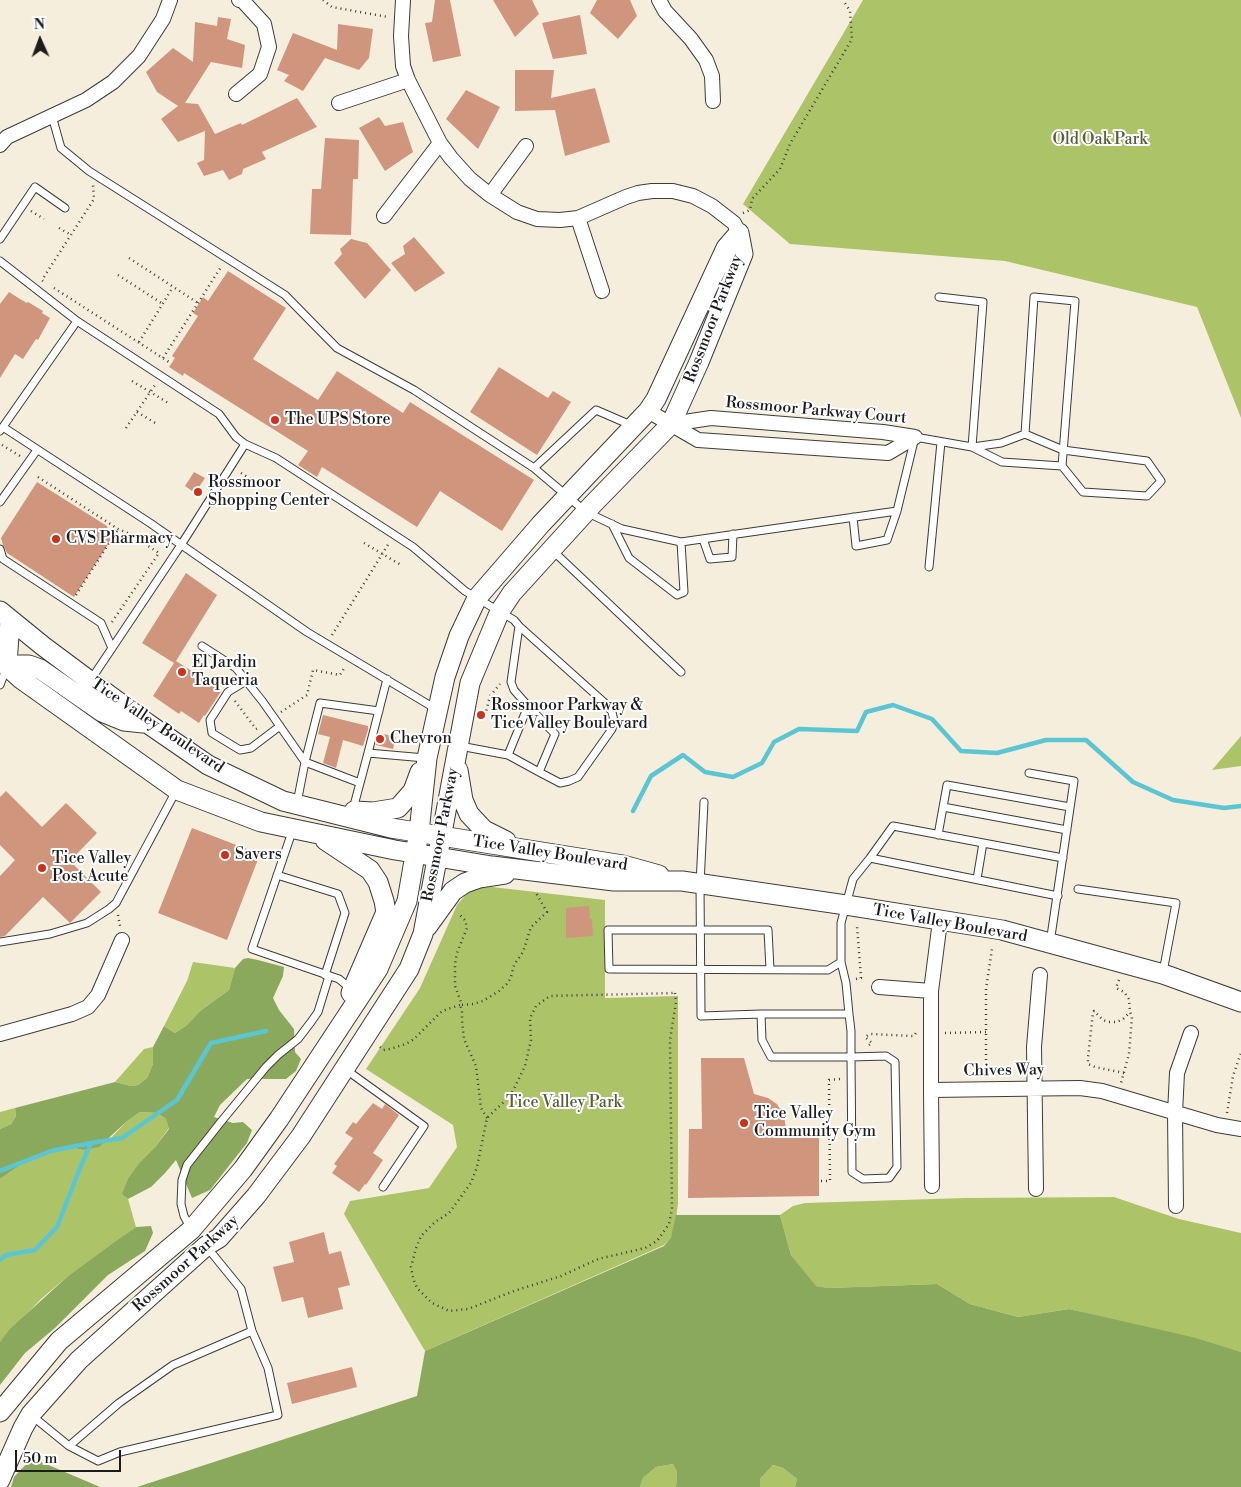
<!DOCTYPE html>
<html>
<head>
<meta charset="utf-8">
<style>
  body { margin:0 }
  #map { position:relative; width:1241px; height:1487px; overflow:hidden; background:#f6eedd; font-family:"Libre Bodoni",serif }
  canvas { display:block }
  .north { position:absolute; left:15px; top:15px; width:50px; height:50px; -webkit-text-stroke:4px #fff; paint-order:stroke; rotate:358deg; font-size:14px; font-weight:700; line-height:20px; text-align:center; color:#1c1c1c }
  .north::after { content:''; display:block; margin:auto; width:18px; height:22px; background:#1c1c1c; clip-path:polygon(50% 0,100% 100%,50% 72%,0 100%) }
  .scale { position:absolute; left:15px; top:1450px; width:106px; height:22px; box-sizing:border-box; border:2px solid #1c1c1c; border-top:0; padding-left:6px; font-size:15px; line-height:18px; white-space:nowrap; color:#1c1c1c; -webkit-text-stroke:4px #fff; paint-order:stroke }
</style>
</head>
<body>
<div id="map">
<canvas width="1241" height="1487"></canvas>
<div class="north">N</div>
<div class="scale">50 m</div>
</div>
<script>
const context = document.querySelector('canvas').getContext('2d');
context.lineJoin = 'round';
function fill(path, color) {
  context.fillStyle = color;
  context.fill(path, 'evenodd');
}
function toPath(rows) {
  const path = new Path2D();
  for (const r of rows) {
    path.moveTo(r[0], r[1]);
    for (let i = 2; i < r.length; i += 2) path.lineTo(r[i], r[i + 1]);
  }
  return path;
}
function trace(path, color, width, dash) {
  context.strokeStyle = color;
  context.lineWidth = width;
  context.lineCap = dash ? 'butt' : 'round';
  context.setLineDash(dash || []);
  context.stroke(path);
}
function write(font, color, halo, rows, align = 'center') {
  context.font = font + ' "Libre Bodoni",serif';
  context.lineWidth = 4;
  context.setLineDash([]);
  context.textBaseline = 'middle';
  context.strokeStyle = halo;
  context.fillStyle = color;
  for (const [text, x, y, turn = 0] of rows) {
    context.save();
    context.translate(x, y);
    context.rotate((+turn || 0) * Math.PI / 180);
    context.textAlign = isNaN(turn) ? turn : align;
    if (halo) context.strokeText(text, 0, 0);
    context.fillText(text, 0, 0);
    context.restore();
  }
}
const green = toPath([
  [863,0,1241,0,1241,418,1197,307,1005,261,790,244,743,204],
  [1241,736,1241,766,1212,770],
  [492,887,605,900,605,998,678,996,678,1204,675,1225,671,1237,664,1245,425,1351,344,1214,350,1201,429,1188,457,1147,453,1125,366,1069,420,988,457,905,469,891,478,888],
  [193,962,235,968,229,990,200,1011,187,1025,175,1033,164,1026,187,981],
  [153,1047,153,1064,147,1078,138,1085,131,1086,115,1082,144,1049],
  [15,1108,16,1116,11,1124,0,1129,0,1112],
  [140,1112,157,1113,166,1119,169,1128,156,1146,140,1162,123,1194,128,1199,136,1227,68,1276,41,1299,0,1342,0,1179,25,1162,52,1153,65,1146,83,1150,111,1138,126,1122],
  [1114,1197,1179,1219,1241,1233,1241,1352,1069,1309,1018,1317,970,1304,937,1284,829,1288,815,1286,791,1255,780,1215,793,1206,805,1203,965,1198],
  [673,1464,677,1472,676,1487,640,1487,643,1478,656,1467],
  [773,1465,783,1468,797,1479,795,1487,760,1487,760,1479]
]);
const forest = toPath([
  [248,958,258,960,284,967,283,976,273,998,279,1010,294,1029,295,1052,301,1059,296,1071,286,1079,247,1079,220,1105,214,1117,233,1123,243,1122,252,1130,247,1143,210,1190,192,1198,176,1160,165,1173,151,1187,128,1199,122,1194,128,1179,140,1162,156,1146,169,1129,166,1119,157,1113,140,1112,126,1122,99,1147,83,1150,65,1146,52,1153,25,1162,0,1179,0,1129,11,1124,16,1116,15,1108,115,1082,131,1086,138,1085,147,1078,153,1064,153,1047,164,1026,175,1033,187,1025,200,1011,229,990,235,968,243,959],
  [676,1215,780,1215,791,1255,816,1286,829,1288,937,1284,970,1304,1018,1317,1069,1309,1192,1337,1241,1352,1241,1487,795,1487,797,1479,783,1468,773,1465,760,1479,760,1487,676,1487,677,1472,673,1464,656,1467,643,1478,640,1487,137,1487,417,1396,425,1351,664,1246,671,1237],
  [151,1226,153,1233,145,1251,108,1275,55,1328,25,1353,0,1385,0,1342,10,1329,68,1276,116,1241,136,1227],
  [32,1458,100,1487,11,1487,14,1477]
]);
const stream = toPath([
  [633,811,651,776,683,755,705,772,733,777,762,763,774,742,799,729,857,731,866,712,893,705,932,719,961,751,997,753,1046,740,1086,740,1133,782,1173,800,1224,808,1241,806],
  [0,1171,51,1151,91,1143],
  [0,1260,6,1255,35,1250,57,1227,80,1168,91,1143,122,1138,177,1100,211,1043,266,1031]
]);
const building = toPath([
  [435,0,450,0,461,56,433,62,425,23,432,22],
  [493,0,532,0,539,14,515,37],
  [597,0,630,0,637,16,618,39,590,13],
  [580,15,587,54,553,59,542,23],
  [218,17,231,19,227,39,245,45,242,68,211,62,185,103,198,104,215,134,241,123,242,125,297,98,317,127,262,152,266,159,243,169,242,174,229,180,223,170,204,176,197,163,204,160,205,131,178,142,161,119,178,106,157,92,146,72,173,48,193,62,195,22,217,26],
  [338,24,373,29,369,58,359,70,325,58,303,91,284,81,289,75,277,70,293,33,337,50],
  [515,70,554,70,551,98,595,88,610,142,565,156,555,110,515,111],
  [466,90,500,107,478,149,446,119],
  [379,117,385,126,403,122,413,152,385,171,359,128],
  [325,138,359,140,358,179,353,179,351,235,310,234,312,189,321,189],
  [414,237,445,273,415,292,391,263,405,254,403,246],
  [351,239,367,243,391,270,365,299,334,263,342,254,340,249],
  [228,271,286,308,253,359,318,400,337,371,403,413,410,402,534,480,502,531,440,491,417,527,322,467,317,477,298,465,308,451,184,373,183,376,169,367,175,358,172,356,198,316,193,313,203,297,208,301],
  [9,292,20,299,27,303,28,302,43,311,42,313,50,318,38,340,36,339,23,359,15,354,0,378,0,304],
  [499,367,548,398,553,391,571,402,537,455,470,412],
  [194,472,205,478,195,493,185,486],
  [37,482,107,526,111,540,74,597,7,553,3,545,1,538],
  [186,573,217,595,176,661,222,690,205,716,204,715,199,723,181,711,179,714,153,696,174,663,142,643],
  [323,715,368,726,368,730,363,746,343,740,336,768,323,763,330,737,318,734],
  [379,733,396,737,393,749,376,745],
  [6,791,42,827,66,803,97,833,70,861,101,892,70,923,43,897,5,936,0,937,0,876,15,860,0,845,0,797],
  [192,828,260,854,227,940,158,913],
  [589,906,590,919,592,919,593,936,566,938,566,908],
  [701,1058,744,1058,754,1094,768,1098,777,1104,784,1116,786,1129,819,1128,819,1196,688,1198,689,1129,702,1129],
  [373,1103,382,1109,385,1104,399,1115,373,1153,383,1160,366,1185,365,1184,359,1192,332,1173,337,1166,334,1164,353,1138,345,1133,353,1122,356,1124],
  [324,1232,329,1254,341,1251,350,1285,338,1288,343,1309,308,1318,303,1297,282,1302,273,1267,294,1262,289,1242],
  [352,1367,357,1387,292,1404,287,1383]
]);
const path = toPath([
  [323,0,332,7,388,17],
  [31,211,44,219],
  [743,213,750,210,752,199,780,169,790,144,852,39,850,11,843,0],
  [59,228,71,235],
  [129,258,198,303],
  [118,275,163,304],
  [43,281,42,280,94,199,93,185],
  [54,288,169,362],
  [139,342,173,287],
  [163,358,221,267],
  [132,381,170,404],
  [137,412,157,424],
  [126,428,155,385],
  [2,445,20,456],
  [241,473,260,485],
  [38,477,118,529,130,534],
  [364,543,401,565],
  [76,595,118,529],
  [112,622,159,553,145,544],
  [332,635,389,543],
  [235,701,256,729,258,728],
  [281,712,307,695,313,670,340,675,345,667],
  [480,718,486,712,490,696,500,684],
  [118,915,120,926],
  [856,979,861,978,857,926],
  [1119,980,1116,988,1124,992,1129,999,1130,1012,1132,1017,1129,1054,1121,1083],
  [675,993,676,1002,670,1040,672,1209,669,1224,657,1241,645,1248,598,1259,561,1276,514,1291,468,1309,449,1311,432,1303,417,1288,413,1278,411,1267,416,1248,421,1236,435,1222,449,1213,471,1183,477,1167,487,1118,511,1095,525,1066,531,1040,530,1018,536,1006,550,996,675,993],
  [945,1033,986,1032],
  [869,1045,872,1043,865,1037,870,1034,914,1036,916,1033,918,1034],
  [380,1047,383,1050,390,1049,406,1044,414,1039,442,1011,460,1005,461,1002,455,986,455,964,457,953,467,928,465,920,458,913],
  [1124,1073,1095,1067,1088,1064,1088,1058,1093,1012,1094,1011,1103,1020,1108,1022,1117,1022,1123,1019,1130,1012],
  [986,1075,986,989,992,949],
  [1227,1113,1233,1076,1241,1053],
  [487,1118,481,1108,476,1066,464,1039,462,1021,462,1010,460,1005,473,1004,483,1001,499,991,508,983,511,977,514,965,523,952,531,927,547,912,536,893],
  [821,1181,830,1181,829,1080,840,1079]
]);
const lane = toPath([
  [52,116,61,148,89,171,285,295,337,348,414,390,534,468,586,512,622,529,681,542,897,511],
  [0,239,35,187,65,208],
  [0,261,77,321,219,414,236,437,245,444,276,458,413,547,465,591,514,620,519,626,511,682,514,690,528,706],
  [939,297,983,302,972,447],
  [3,427,150,523,307,632,436,709],
  [0,431,77,321],
  [973,447,1001,443,1025,434,1034,297,1075,301,1062,466],
  [534,468,596,410,633,426],
  [0,502,37,450],
  [853,517,856,546,887,540,897,511,915,437,972,447,1002,462,1062,466,1083,492,1147,496,1161,481,1147,461,1063,450,1025,434],
  [612,524,629,558,677,595,684,592,681,542],
  [703,539,710,559,732,557,733,534],
  [0,549,3,559,101,623,112,648],
  [552,550,681,672],
  [929,567,941,442],
  [519,626,606,704,612,712,614,721,612,729,578,777,569,781,560,783,539,772,508,755,528,706,555,734,539,772],
  [202,646,236,668,263,702,305,762,297,803],
  [90,681,181,545,245,444],
  [246,681,228,692,210,720,212,733,240,750,251,748,280,726],
  [0,685,6,669],
  [379,711,320,703,305,762,360,783,368,753,387,679],
  [460,746,508,755],
  [368,753,425,758],
  [1029,773,1074,781,1050,943],
  [704,802,700,884,701,1016,761,1014],
  [943,807,1067,830],
  [353,809,360,783],
  [293,829,252,949,339,979,351,989],
  [938,835,947,785,1070,807],
  [870,858,893,826,1063,858],
  [277,875,338,894,345,913,325,975],
  [977,879,983,843],
  [1078,889,1176,903,1163,972],
  [0,942,50,934,87,923,109,909,116,903,176,791],
  [770,969,768,930,608,930,609,969,828,970,841,962],
  [849,1014,761,1014,762,1040,771,1057,851,1057,886,1056,895,1062,897,1167,889,1178,863,1179,852,1172,851,1057,851,1031,849,1014,846,983,841,962,841,923,853,879,870,858,1058,896],
  [345,1069,424,1126,383,1187],
  [190,1227,184,1216,181,1204,182,1180,187,1165,220,1123,266,1067,278,1055,298,1039,311,1022,318,1012,329,976],
  [31,1415,69,1446,98,1461,120,1452,278,1415,268,1368,252,1331,241,1289,206,1246],
  [69,1446,119,1403,173,1365,252,1331]
]);
const street = toPath([
  [403,0,401,36,403,66,408,80,440,143,451,158,470,179,490,195,517,212,537,219,560,220,578,218,626,197,638,193,652,191,673,191,693,196,712,206,734,223,739,233],
  [659,0,665,11,691,39,706,60,712,76,713,101],
  [236,94,260,74,269,47,264,24,243,1,239,0],
  [339,103,408,80],
  [0,145,7,137,86,100,113,82,139,56,163,19,170,0],
  [490,195,526,146],
  [384,216,440,143],
  [578,218,602,291],
  [648,411,698,440,888,453,915,437],
  [671,424,711,418,883,432,915,437],
  [940,921,931,991,931,1090,1080,1088,1102,1091,1217,1125,1241,1129],
  [879,987,931,991],
  [0,1034,72,1014,88,1007,98,995,122,940],
  [931,1090,932,1186],
  [1036,1189,1034,1047,1040,975],
  [1176,1206,1175,1113,1177,1073,1191,1033]
]);
const secondary = toPath([
  [0,611,43,646,90,681,147,723,208,765,283,801,391,828,623,865,659,875],
  [0,660,21,679,177,790,261,822,395,850,492,866,614,881,682,881,846,905,1002,930,1163,974,1241,1002],
  [7,665,29,665,40,669,102,712,124,721,143,723],
  [7,665,10,620],
  [458,770,463,800,469,814,484,830,506,841],
  [354,811,373,812,398,808,413,791,420,772],
  [325,840,370,870,378,882,384,901,386,912,351,993],
  [427,927,453,891,465,883,479,878,505,874],
  [0,1412,59,1341,191,1230,243,1169,279,1119,378,969,407,901,419,832,427,758,445,677,459,636,477,598,541,524,648,411,656,399,726,248,739,233],
  [0,1480,23,1428,31,1414,79,1360,206,1246,219,1238,256,1196,301,1136,409,969,423,934,470,683,500,611,512,593,593,504,671,424,699,362,743,254,739,233]
]);
const markers = [
  [275,420,5,"#c8321e"],
  [198,492,5,"#c8321e"],
  [56,539,5,"#c8321e"],
  [182,672,5,"#c8321e"],
  [481,715,5,"#c8321e"],
  [380,739,5,"#c8321e"],
  [225,855,5,"#c8321e"],
  [42,868,5,"#c8321e"],
  [744,1123,5,"#c8321e"]
];
const parkNames = [
  ["Old Oak Park",1100,140],
  ["Tice Valley Park",564,1103]
];
const streetNames = [
  ["Rossmoor Parkway",714,319,-69],
  ["Rossmoor Parkway Court",816,411,5],
  ["Tice Valley Boulevard",157,726,34],
  ["Rossmoor Parkway",441,835,-79],
  ["Tice Valley Boulevard",550,854,9],
  ["Tice Valley Boulevard",950,924,10],
  ["Chives Way",1004,1071,-1],
  ["Rossmoor Parkway",186,1264,-42]
];
const poiNames = [
  ["The UPS Store",285,420],
  ["Rossmoor",208,483],
  ["Shopping Center",208,501],
  ["CVS Pharmacy",66,539],
  ["El Jardin",192,663],
  ["Taqueria",192,681],
  ["Rossmoor Parkway &",491,706],
  ["Tice Valley Boulevard",491,724],
  ["Chevron",390,739],
  ["Savers",235,855],
  ["Tice Valley",52,859],
  ["Post Acute",52,877],
  ["Tice Valley",754,1114],
  ["Community Gym",754,1132]
];
fill(green, '#adc368');
fill(forest, '#8aa95c');
trace(stream, '#5ac6d3', 4.5);
fill(building, '#d0957d');
trace(lane, '#3d3c39', 9);
trace(street, '#3d3c39', 16);
trace(secondary, '#3d3c39', 21);
trace(path, '#3d3c39', 2.5, [1, 4]);
trace(lane, '#fff', 7);
trace(street, '#fff', 14);
trace(secondary, '#fff', 19);
for (const [x, y, r, color] of markers) {
  const dot = new Path2D();
  dot.arc(x, y, r, 0, 2 * Math.PI);
  context.fillStyle = color;
  context.fill(dot);
  trace(dot, '#fff', 2);
}
write('16px', '#565f3a', '#fff', parkNames);
write('16px', '#1c1c1c', '#fff', streetNames);
write('16px', '#1c1c1c', '#fff', poiNames, 'left');
</script>
</body>
</html>
